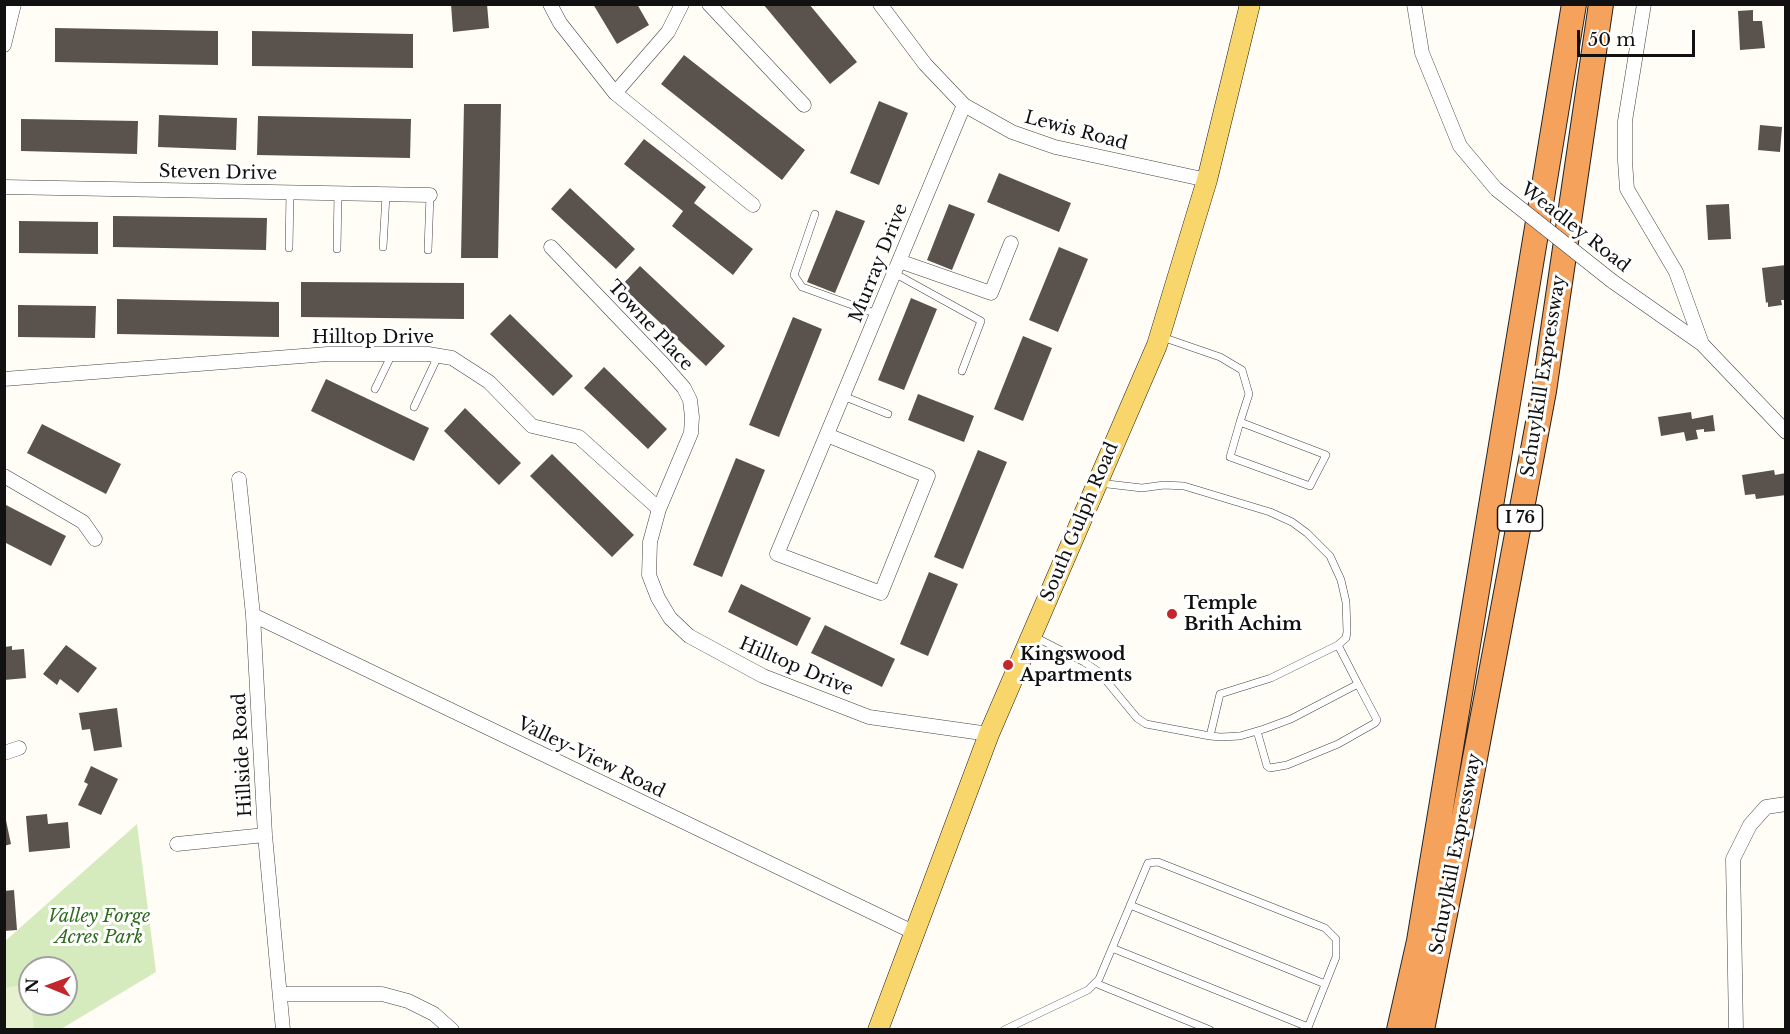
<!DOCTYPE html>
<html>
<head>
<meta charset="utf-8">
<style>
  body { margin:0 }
  #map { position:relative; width:1790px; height:1034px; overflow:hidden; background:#fffdf5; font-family:"Libre Baskerville",serif }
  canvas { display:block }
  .frame { position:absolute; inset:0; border:6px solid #111; pointer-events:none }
  .north { position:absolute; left:18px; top:956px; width:60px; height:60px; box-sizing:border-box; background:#fff; border:2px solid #a0a0a0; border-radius:50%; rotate:271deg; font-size:16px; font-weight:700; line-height:24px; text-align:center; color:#111 }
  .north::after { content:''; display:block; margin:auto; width:21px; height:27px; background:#c4262e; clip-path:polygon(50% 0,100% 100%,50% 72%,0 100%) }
  .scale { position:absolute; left:1577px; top:30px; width:118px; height:27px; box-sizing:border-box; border:3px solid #111; border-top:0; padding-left:8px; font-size:18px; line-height:21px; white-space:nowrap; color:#111; -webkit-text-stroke:4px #fff; paint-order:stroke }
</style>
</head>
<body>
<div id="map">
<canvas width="1790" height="1034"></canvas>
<div class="frame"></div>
<div class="north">N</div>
<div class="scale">50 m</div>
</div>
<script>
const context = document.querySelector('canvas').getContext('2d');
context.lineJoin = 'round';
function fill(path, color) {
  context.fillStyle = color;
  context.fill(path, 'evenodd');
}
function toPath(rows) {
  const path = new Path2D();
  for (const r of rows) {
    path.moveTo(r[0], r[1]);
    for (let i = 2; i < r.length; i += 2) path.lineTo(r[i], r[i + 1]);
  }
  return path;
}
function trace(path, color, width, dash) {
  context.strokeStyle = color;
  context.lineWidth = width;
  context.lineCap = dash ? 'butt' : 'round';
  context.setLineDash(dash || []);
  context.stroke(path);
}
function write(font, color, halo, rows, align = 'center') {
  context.font = font + ' "Libre Baskerville",serif';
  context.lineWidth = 6;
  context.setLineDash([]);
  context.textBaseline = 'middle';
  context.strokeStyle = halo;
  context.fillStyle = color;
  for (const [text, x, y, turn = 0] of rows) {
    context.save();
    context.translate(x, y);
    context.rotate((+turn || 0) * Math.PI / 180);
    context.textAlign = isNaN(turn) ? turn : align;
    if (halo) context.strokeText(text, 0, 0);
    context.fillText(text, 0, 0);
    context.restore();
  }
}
const green = toPath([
  [137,824,156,972,61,1029,5,1029,4,942],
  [30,968,66,968,66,1004,30,1004]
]);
const pitch = toPath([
  [29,984,34,1029,5,1029,5,988]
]);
const building = toPath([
  [451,4,487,4,489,28,453,32],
  [593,4,637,4,649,25,617,44],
  [763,4,809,4,857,62,830,84],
  [1753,10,1753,21,1762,21,1765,48,1740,50,1738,11],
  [55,28,218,31,218,65,55,62],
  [252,31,413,34,413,68,252,66],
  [684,55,805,150,782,180,661,84],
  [879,101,908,113,879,185,850,173],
  [464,104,501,104,498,258,461,258],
  [159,115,237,118,236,150,158,147],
  [258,116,411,119,410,158,257,155],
  [21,119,138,121,137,154,21,151],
  [1760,125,1782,127,1780,152,1758,150],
  [644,139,706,187,694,203,753,249,733,275,672,226,683,211,624,164],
  [999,173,1071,203,1059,232,987,202],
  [570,188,635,249,616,269,551,209],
  [949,204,975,214,952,270,927,260],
  [1729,204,1731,239,1708,240,1706,205],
  [836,210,865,221,835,293,807,282],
  [113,216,267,218,266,250,113,247],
  [19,221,98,222,98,254,19,253],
  [1059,247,1088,259,1058,332,1029,320],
  [1786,265,1786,300,1781,300,1782,305,1768,307,1768,302,1766,303,1762,268],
  [640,266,725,346,706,366,621,286],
  [301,282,464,283,464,319,301,317],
  [911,298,937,309,904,390,878,380],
  [117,299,279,302,279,337,117,334],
  [18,305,96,306,95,338,18,337],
  [510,314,573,376,553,396,490,334],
  [793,317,822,329,779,437,749,425],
  [1023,336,1052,348,1023,421,994,409],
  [604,367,667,429,648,449,584,388],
  [326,379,429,428,414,461,311,411],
  [918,394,974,416,964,442,908,420],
  [465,408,521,463,499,485,444,431],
  [1691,412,1692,419,1713,415,1715,431,1704,432,1704,429,1696,430,1698,439,1686,441,1684,432,1661,436,1658,417],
  [42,424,121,464,106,494,27,453],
  [978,450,1007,462,963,569,934,557],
  [552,454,634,535,612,557,530,476],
  [736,458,765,470,722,577,693,565],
  [1774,470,1775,475,1786,473,1786,495,1756,499,1755,494,1745,495,1742,475],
  [4,504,66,536,51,566,4,542],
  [929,572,958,584,928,656,900,644],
  [741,584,811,618,797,646,728,612],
  [825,625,895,659,882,687,811,653],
  [66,645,97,668,78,693,60,679,57,685,43,674],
  [12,646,12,650,24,649,26,678,4,680,4,647],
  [117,708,122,747,94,751,90,729,82,730,79,713],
  [91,766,118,779,101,815,78,805,88,784,84,782],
  [4,811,11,844,4,846],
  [47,814,48,824,68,822,70,848,29,852,26,816],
  [14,890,17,930,4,931,4,891]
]);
const lane = toPath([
  [815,214,794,275,802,287,877,314],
  [383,247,386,195],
  [289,248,290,193],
  [337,249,338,194],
  [428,250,430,195],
  [894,273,981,321,962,371],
  [1162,337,1220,357,1242,370,1249,394,1240,422,1230,457,1310,486,1326,455,1240,422],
  [375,389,392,354],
  [843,396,888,414],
  [414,407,438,356],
  [1033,636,1084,662,1099,672,1137,718,1146,724,1210,736,1221,737,1240,736,1264,729,1291,719,1358,684,1338,645,1346,638,1347,632,1346,602,1341,580,1330,556,1307,533,1292,522,1270,512,1184,486,1164,485,1142,488,1099,483],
  [1257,731,1267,766,1270,768,1287,765,1338,744,1375,723,1377,720,1358,684],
  [1210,736,1220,694,1271,678,1338,645],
  [1130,905,1325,984],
  [1112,948,1308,1027],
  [1095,983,1210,1030],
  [1004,1030,1088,990,1099,979,1148,863,1158,862,1325,928,1336,939,1336,957,1307,1030]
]);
const street = toPath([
  [550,4,560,23,615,93,753,205],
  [709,4,804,105],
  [880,4,925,64,964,105,1012,132,1055,147,1207,180],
  [1414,4,1422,53,1460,146,1496,189],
  [1644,4,1625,121,1625,161,1627,189,1676,272,1702,344],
  [4,45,14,4],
  [615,93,668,32,682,4],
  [4,187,430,195],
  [551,247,663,364,684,388,690,400,692,417,691,433,659,509],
  [899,261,991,293,1011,243],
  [1612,281,1702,344,1786,432],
  [4,379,328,354,428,354,452,358,489,382,532,426,579,437,659,509,650,542,649,575,658,598,670,618,689,636,763,676,869,717,989,734],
  [827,435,928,476,881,593,777,554,964,105],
  [4,476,83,522,95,539],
  [239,479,253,615,265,835,283,1030],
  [253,615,913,932],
  [4,753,19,748],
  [177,844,265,835],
  [281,994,382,994,408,1001,434,1014,452,1030],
  [1736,1030,1733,859,1750,825,1766,807,1786,804]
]);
const primary = toPath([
  [878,1030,989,734,1157,345,1207,180,1250,4]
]);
const highway = toPath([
  [1399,1030,1419,941,1574,4],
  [1422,1030,1456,859,1544,391,1601,4]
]);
const streetBridge = toPath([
  [1496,189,1612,281]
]);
const markers = [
  [1172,614,6,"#c4262e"],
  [1008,665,6,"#c4262e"]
];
const shields = [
  [1520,518,45]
];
const shieldNames = [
  ["I 76",1520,518]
];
const streetNames = [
  ["Lewis Road",1076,131,15],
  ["Steven Drive",218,173,1],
  ["Weadley Road",1575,228,38],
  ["Murray Drive",879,263,-68],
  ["Towne Place",650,326,47],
  ["Hilltop Drive",373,338],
  ["Schuylkill Expressway",1544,376,-81],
  ["South Gulph Road",1080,522,-67],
  ["Hilltop Drive",796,667,23],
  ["Hillside Road",243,755,-93],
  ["Valley-View Road",591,758,26],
  ["Schuylkill Expressway",1456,854,-79]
];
const poiNames = [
  ["Temple",1184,604],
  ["Brith Achim",1184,625],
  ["Kingswood",1020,655],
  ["Apartments",1020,676]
];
const parkNames = [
  ["Valley Forge",99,917],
  ["Acres Park",99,938]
];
fill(green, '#d5ebbd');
fill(pitch, '#e6f2cf');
fill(building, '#5a524d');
trace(lane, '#444', 8);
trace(street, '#444', 15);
trace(primary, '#222', 21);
trace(highway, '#222', 26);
trace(lane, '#fff', 7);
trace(street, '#fff', 14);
trace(primary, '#f9d66b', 20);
trace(highway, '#f5a25d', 24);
trace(streetBridge, '#444', 15, []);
trace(streetBridge, '#fff', 14);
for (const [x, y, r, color] of markers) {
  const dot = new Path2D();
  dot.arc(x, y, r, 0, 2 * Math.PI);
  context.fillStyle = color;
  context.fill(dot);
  trace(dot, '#fff', 2);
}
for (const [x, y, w] of shields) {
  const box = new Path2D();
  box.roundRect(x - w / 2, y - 13, w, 26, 4.5);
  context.fillStyle = '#fff';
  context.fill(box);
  trace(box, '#111', 1.5);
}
write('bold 16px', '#111', null, shieldNames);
write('18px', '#111', '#fff', streetNames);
write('bold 18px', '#111', '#fff', poiNames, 'left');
write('italic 18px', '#2f6b1f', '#fff', parkNames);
</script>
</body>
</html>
